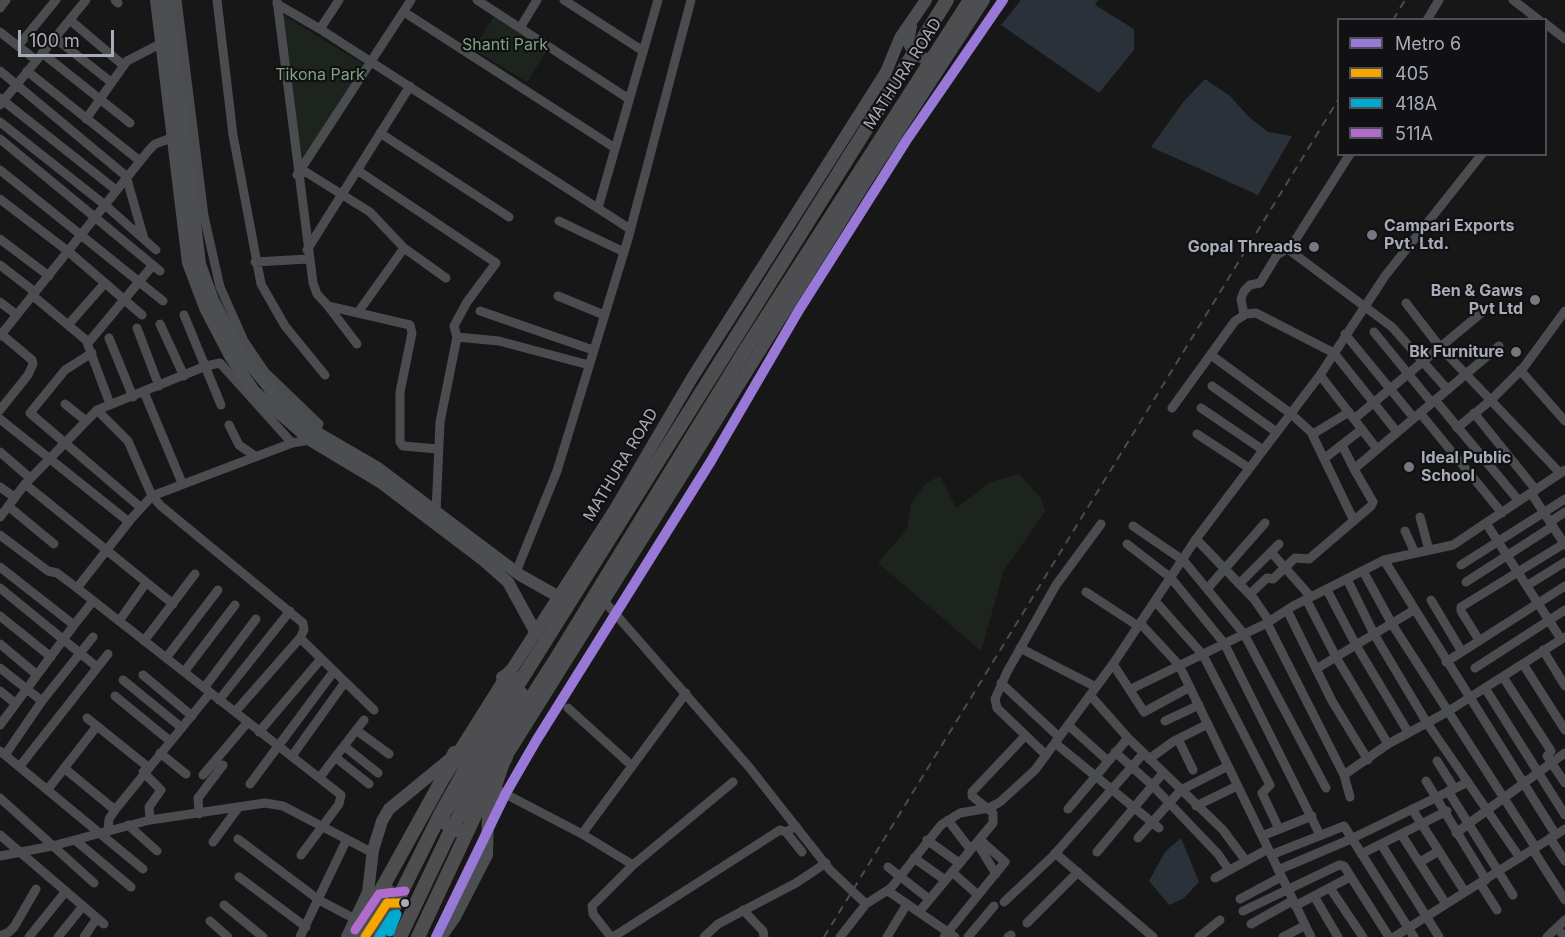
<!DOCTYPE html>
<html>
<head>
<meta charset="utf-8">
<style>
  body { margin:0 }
  #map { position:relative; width:1565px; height:937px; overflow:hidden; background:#171717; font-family:Inter,sans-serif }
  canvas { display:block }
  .legend { position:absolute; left:1337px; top:18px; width:210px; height:138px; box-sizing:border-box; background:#111113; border:2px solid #4d4f55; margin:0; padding:8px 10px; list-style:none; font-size:18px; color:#a8acb8 }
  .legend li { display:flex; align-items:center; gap:12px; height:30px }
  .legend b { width:30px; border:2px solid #4d4f55 }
  .scale { position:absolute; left:18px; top:30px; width:96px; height:27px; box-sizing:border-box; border:3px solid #a8acb8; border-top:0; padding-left:8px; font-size:18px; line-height:21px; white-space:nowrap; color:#a8acb8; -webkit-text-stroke:4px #111113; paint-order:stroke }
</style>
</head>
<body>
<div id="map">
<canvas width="1565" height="937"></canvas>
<ul class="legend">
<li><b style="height:8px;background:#9979d8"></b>Metro 6</li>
<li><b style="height:8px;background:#f7a600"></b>405</li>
<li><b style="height:8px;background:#00a9ce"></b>418A</li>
<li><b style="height:8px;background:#b06ccc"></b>511A</li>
</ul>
<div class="scale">100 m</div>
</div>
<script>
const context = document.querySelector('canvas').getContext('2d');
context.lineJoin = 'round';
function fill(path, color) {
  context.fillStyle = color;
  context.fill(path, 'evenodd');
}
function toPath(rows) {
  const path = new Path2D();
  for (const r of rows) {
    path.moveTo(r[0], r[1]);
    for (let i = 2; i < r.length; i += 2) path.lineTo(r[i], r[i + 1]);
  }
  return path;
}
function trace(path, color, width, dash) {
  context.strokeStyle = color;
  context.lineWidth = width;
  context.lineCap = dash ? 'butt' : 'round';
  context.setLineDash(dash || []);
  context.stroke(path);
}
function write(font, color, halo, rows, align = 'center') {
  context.font = font + ' Inter,sans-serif';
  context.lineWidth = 4.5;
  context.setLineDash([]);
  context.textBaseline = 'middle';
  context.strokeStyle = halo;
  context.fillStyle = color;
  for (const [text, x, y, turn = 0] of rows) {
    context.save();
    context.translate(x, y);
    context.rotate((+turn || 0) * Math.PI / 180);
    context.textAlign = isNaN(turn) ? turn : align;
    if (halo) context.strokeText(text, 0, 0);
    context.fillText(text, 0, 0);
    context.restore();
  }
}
const green = toPath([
  [280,13,363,64,300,165],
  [496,14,548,49,527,82,473,49],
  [1019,474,1041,498,1045,512,1004,570,981,651,878,563,907,529,911,503,926,483,940,476,956,508,991,482]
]);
const water = toPath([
  [1021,0,1098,0,1095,5,1134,29,1134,50,1099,93,1001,25],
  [1205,79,1230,96,1249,117,1268,132,1292,136,1258,195,1151,147,1184,101],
  [1181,838,1199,882,1184,898,1169,905,1149,881,1165,852]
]);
const minor = toPath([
  [115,0,118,3],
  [217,0,233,135,261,284,285,326,325,375],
  [277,0,313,283,317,294,328,306,410,325,412,333,400,392,400,442,403,446,438,449],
  [477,0,629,99],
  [564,0,643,51],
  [1513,0,1539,20],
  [277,4,320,29,630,229],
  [0,8,6,0],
  [404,12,615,148],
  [70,20,123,65],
  [1427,20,1439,0],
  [1546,24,1565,39],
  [520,28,537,0],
  [320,29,339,0],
  [0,32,36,60],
  [55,38,111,82],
  [18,46,56,0],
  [42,53,130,123],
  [0,71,126,176,144,239],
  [27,71,140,161],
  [0,98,116,190],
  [0,105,86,0],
  [86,119,127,61,160,44],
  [0,122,105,205,156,250],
  [380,133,509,217],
  [0,139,160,271],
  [1350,154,1289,250,1392,327,1448,390],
  [301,169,370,212,404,248,446,278],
  [0,170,163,301],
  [357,170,496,263,467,302,454,326,457,337],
  [297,175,411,0],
  [0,199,69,252,142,315],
  [598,208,658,0],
  [559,221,624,252],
  [0,239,49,276],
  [307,250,410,86],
  [255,262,308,259],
  [0,265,35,292],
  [32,295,86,340,110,404],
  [558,296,604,315],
  [0,302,17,315],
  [1406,303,1440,347,1560,473],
  [328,306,357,344],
  [359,311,404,248],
  [480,311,593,350],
  [184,315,221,405],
  [1244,315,1241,299,1244,291,1250,285,1260,283,1277,255,1290,247],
  [160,324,184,376],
  [68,325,105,283],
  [137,328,159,386],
  [1374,332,1432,403],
  [0,333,32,360,33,364,28,375,0,410],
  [1345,334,1414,418],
  [0,336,149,150,155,144,174,137],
  [109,338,133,397],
  [88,343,153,265],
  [92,353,65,370,30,413,140,507],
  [1211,355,1290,413,1311,432,1354,521],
  [1520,370,1565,421],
  [1212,386,1275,431],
  [144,392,182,483],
  [1435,400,1519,501],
  [65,404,85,420],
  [1172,408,1235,321,1246,314,1256,313,1334,353,1397,432],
  [1201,408,1263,450],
  [97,410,128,441,152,496,161,506,303,623,304,630,300,638,235,712],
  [1420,413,1502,513],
  [1474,413,1536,490],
  [0,419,129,522],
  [1354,419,1486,309],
  [229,425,239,445,255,456],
  [1457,428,1491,400,1524,367,1565,311],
  [1197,434,1249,468],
  [1313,434,1349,412],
  [1342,445,1354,469],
  [1377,449,1320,375,1385,276,1482,154],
  [0,452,30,478],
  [1325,458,1362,429],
  [25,484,173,604],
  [0,487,14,497],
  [1531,493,1565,545],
  [8,506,54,544],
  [436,512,440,422,457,337,499,341,589,365],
  [0,517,25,484,97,410,206,366,220,363,292,443,310,440,319,424,265,372,244,341,220,287,204,216,177,0],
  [1420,517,1429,550],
  [1550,522,1565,512],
  [1486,523,1561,639],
  [1133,526,1184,561,1244,634,1326,788],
  [1405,531,1415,553],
  [0,535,48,571,57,573,77,588,341,795,339,804,301,855],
  [1196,539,1254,599,1269,621],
  [1127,544,1171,578,1224,643,1320,835],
  [1271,552,1311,597],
  [1384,560,1556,835],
  [1461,565,1565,499],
  [0,567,74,625,0,725],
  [1363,571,1392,624,1536,848],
  [516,572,557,471,628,239,691,0],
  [1347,579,1374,634,1427,723,1520,858],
  [1466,582,1553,526],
  [1239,584,1279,544],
  [1528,585,1565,562],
  [0,588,97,667],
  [77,588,131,519,152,496,292,443],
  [1207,589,1265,523],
  [1327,590,1356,645,1408,732],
  [1086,592,1138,626],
  [1250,594,1267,578,1273,579,1295,558,1309,559,1371,506,1373,502,1354,469,1499,346],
  [1306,599,1336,657,1388,744],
  [1431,600,1462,652],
  [1155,601,1203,655,1270,785,1262,793,1279,829],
  [605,602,749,767,830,870,866,904],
  [1287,610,1332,701,1368,760],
  [0,616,51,657],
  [119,621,146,583],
  [1140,623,1179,665,1311,937],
  [1267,623,1344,775,1350,797],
  [74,625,93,601],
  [300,638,374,710],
  [1479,640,1461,611,1461,607,1565,543],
  [144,641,195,574],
  [0,644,36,674],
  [1020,648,1096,687],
  [1543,650,1565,686],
  [166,658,218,590],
  [1446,662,1565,586],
  [1113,664,1144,712,1190,687],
  [1523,664,1565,730],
  [0,668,42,701],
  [1475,668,1565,610],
  [1316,669,1414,610],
  [184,672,235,605],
  [143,675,192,716],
  [1503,677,1551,751,1547,756,1565,783],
  [123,680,182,728],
  [1001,683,1059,737],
  [204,688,256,619],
  [1485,688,1565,815],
  [1131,689,1267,623,1293,606,1384,560,1453,545,1565,470],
  [0,691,15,703],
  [1090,695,1128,738,1223,830,1246,861],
  [115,696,170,741],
  [219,700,290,611],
  [568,708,631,765],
  [87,718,148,767],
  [1165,721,1199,705],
  [1068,725,1107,760],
  [356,730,389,754],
  [259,732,321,659],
  [1178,739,1193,770],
  [1055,743,1159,828],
  [344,746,378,773],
  [0,751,143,869],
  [1115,752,1153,786,1218,854,1229,870],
  [160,753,186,774],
  [5,755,42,701,93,637],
  [1046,755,997,708,995,699,1007,672,1056,585,1101,524],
  [292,756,345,682],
  [335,757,369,784],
  [1149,759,1174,741,1208,724],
  [1437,761,1454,788],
  [20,766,108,654],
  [64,768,115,810],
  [143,772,161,790,149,807,150,820],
  [203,775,247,723],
  [1344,775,1388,744,1447,712,1565,637],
  [320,777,364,720],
  [1426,781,1486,880],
  [250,784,334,671],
  [48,789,97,726],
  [496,789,582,834,633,865],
  [1448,791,1513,895],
  [0,798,94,883],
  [1196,806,1237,786],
  [1068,809,1128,738],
  [1412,809,1465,892],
  [199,814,198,798,223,765],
  [948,820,970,849],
  [128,825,157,851],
  [108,830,109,819,115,810,210,693],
  [786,832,802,852],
  [1456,833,1565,753],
  [582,834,686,693],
  [1401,834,1446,904],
  [0,835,104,924],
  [1262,836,1312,816],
  [1138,838,1181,790,1228,766],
  [1550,838,1565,861],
  [238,839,319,900,355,919],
  [75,840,131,887],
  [927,840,959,863],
  [213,842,238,808],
  [977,843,996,874],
  [1381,844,1439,937],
  [1533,850,1565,900],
  [1097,852,1163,773],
  [1055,853,1153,937],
  [1361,854,1447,811],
  [1271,855,1344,826,1414,937],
  [0,856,52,846,150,820,265,803,283,806,373,853],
  [914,858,945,880],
  [1420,862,1439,851],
  [888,867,929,899],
  [1278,870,1351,839,1468,782],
  [952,872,978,895],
  [239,877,306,927],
  [1215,878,1268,849],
  [1480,883,1497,910],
  [1330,888,1363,937],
  [888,891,955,937],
  [1314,896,1338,937],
  [1240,899,1281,877],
  [1004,902,1053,856,1143,754],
  [224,905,263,937],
  [1295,906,1350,877],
  [743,910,763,931,764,937],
  [1243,911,1339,865,1344,866,1389,937],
  [919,912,993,823,993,813,972,796,972,792,1025,736],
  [376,916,389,888],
  [210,921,228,937],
  [1027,923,1078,872],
  [1251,924,1292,901],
  [1557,928,1565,937],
  [0,936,9,932,14,927,36,889],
  [29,937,66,891],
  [58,937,83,906],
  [84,937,97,918],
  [300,937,346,841],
  [365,937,378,913],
  [611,937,593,914,592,906,633,865,733,782],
  [613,937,780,830,786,832,796,826],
  [704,937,718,924,796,883,826,863],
  [840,937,866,904,891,888,941,825,960,813,989,808,1000,802,1035,770,1113,664,1196,539,1320,375],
  [887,937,907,904],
  [944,937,1005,862,980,840],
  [968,937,994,906],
  [1008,937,1011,935],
  [1199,937,1220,920],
  [1283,937,1304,926],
  [1394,937,1565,829],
  [1547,937,1565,920]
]);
const major = toPath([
  [156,0,188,263,205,308,230,356,254,391,310,440,380,482,483,560,508,582,536,633],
  [168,0,200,264,213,300,240,352,275,395,316,432,378,468,520,575,559,597],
  [911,26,908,41,913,52,927,60,940,58],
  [502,677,510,672,615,509,692,378,886,72,900,38,926,0],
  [469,829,460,832,449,828,443,821,445,813,472,776,522,693],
  [347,937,368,892,373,850,382,821,389,809,450,759,454,752],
  [441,937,455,917,487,855,488,809,506,757,867,180,984,0]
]);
const highway = toPath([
  [355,937,442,780,510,672],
  [379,937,441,813,469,763,947,0],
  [400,937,447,838,484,771,554,662,744,352,970,0],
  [418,937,478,809,506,757]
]);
const rail = toPath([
  [1393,20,1405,0],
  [824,937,1338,100]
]);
const bus1 = toPath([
  [365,937,387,903,405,903]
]);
const bus2 = toPath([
  [379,937,393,915,397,914,390,932]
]);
const bus3 = toPath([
  [355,930,379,894,405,891]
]);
const metro1 = toPath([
  [436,937,506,793,536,741,711,461,799,310,906,141,1003,0]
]);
const markers = [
  [1372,235,6,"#757880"],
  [1314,247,6,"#757880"],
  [1535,300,6,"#757880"],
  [1516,352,6,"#757880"],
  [1409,467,6,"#757880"],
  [405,903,5,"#a8acb8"]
];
const parkNames = [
  ["Shanti Park",505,45],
  ["Tikona Park",320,75]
];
const streetNames = [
  ["MATHURA ROAD",903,74,-57],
  ["MATHURA ROAD",621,465,-59]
];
const poiNames = [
  ["Campari Exports",1384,226,"left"],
  ["Pvt. Ltd.",1384,244,"left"],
  ["Gopal Threads",1302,247],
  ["Ben & Gaws",1523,291],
  ["Pvt Ltd",1523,309],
  ["Bk Furniture",1504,352],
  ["Ideal Public",1421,458,"left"],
  ["School",1421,476,"left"]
];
fill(green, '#1d241e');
fill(water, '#2a3138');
trace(minor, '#4b4c50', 9);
trace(major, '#4d4e52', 12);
trace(highway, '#4e4e51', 14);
trace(rail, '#4b4c4f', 2, [8, 6]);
trace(bus1, '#f7a600', 9);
trace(bus2, '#00a9ce', 9);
trace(bus3, '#b06ccc', 9);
trace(metro1, '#9979d8', 10);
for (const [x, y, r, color] of markers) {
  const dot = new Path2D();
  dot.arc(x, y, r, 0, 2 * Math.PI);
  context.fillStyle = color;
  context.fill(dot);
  trace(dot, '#111113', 2);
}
write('16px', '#7fa282', '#111113', parkNames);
write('16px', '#a8acb8', '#111113', streetNames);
write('bold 16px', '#a8acb8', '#111113', poiNames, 'right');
</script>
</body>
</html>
